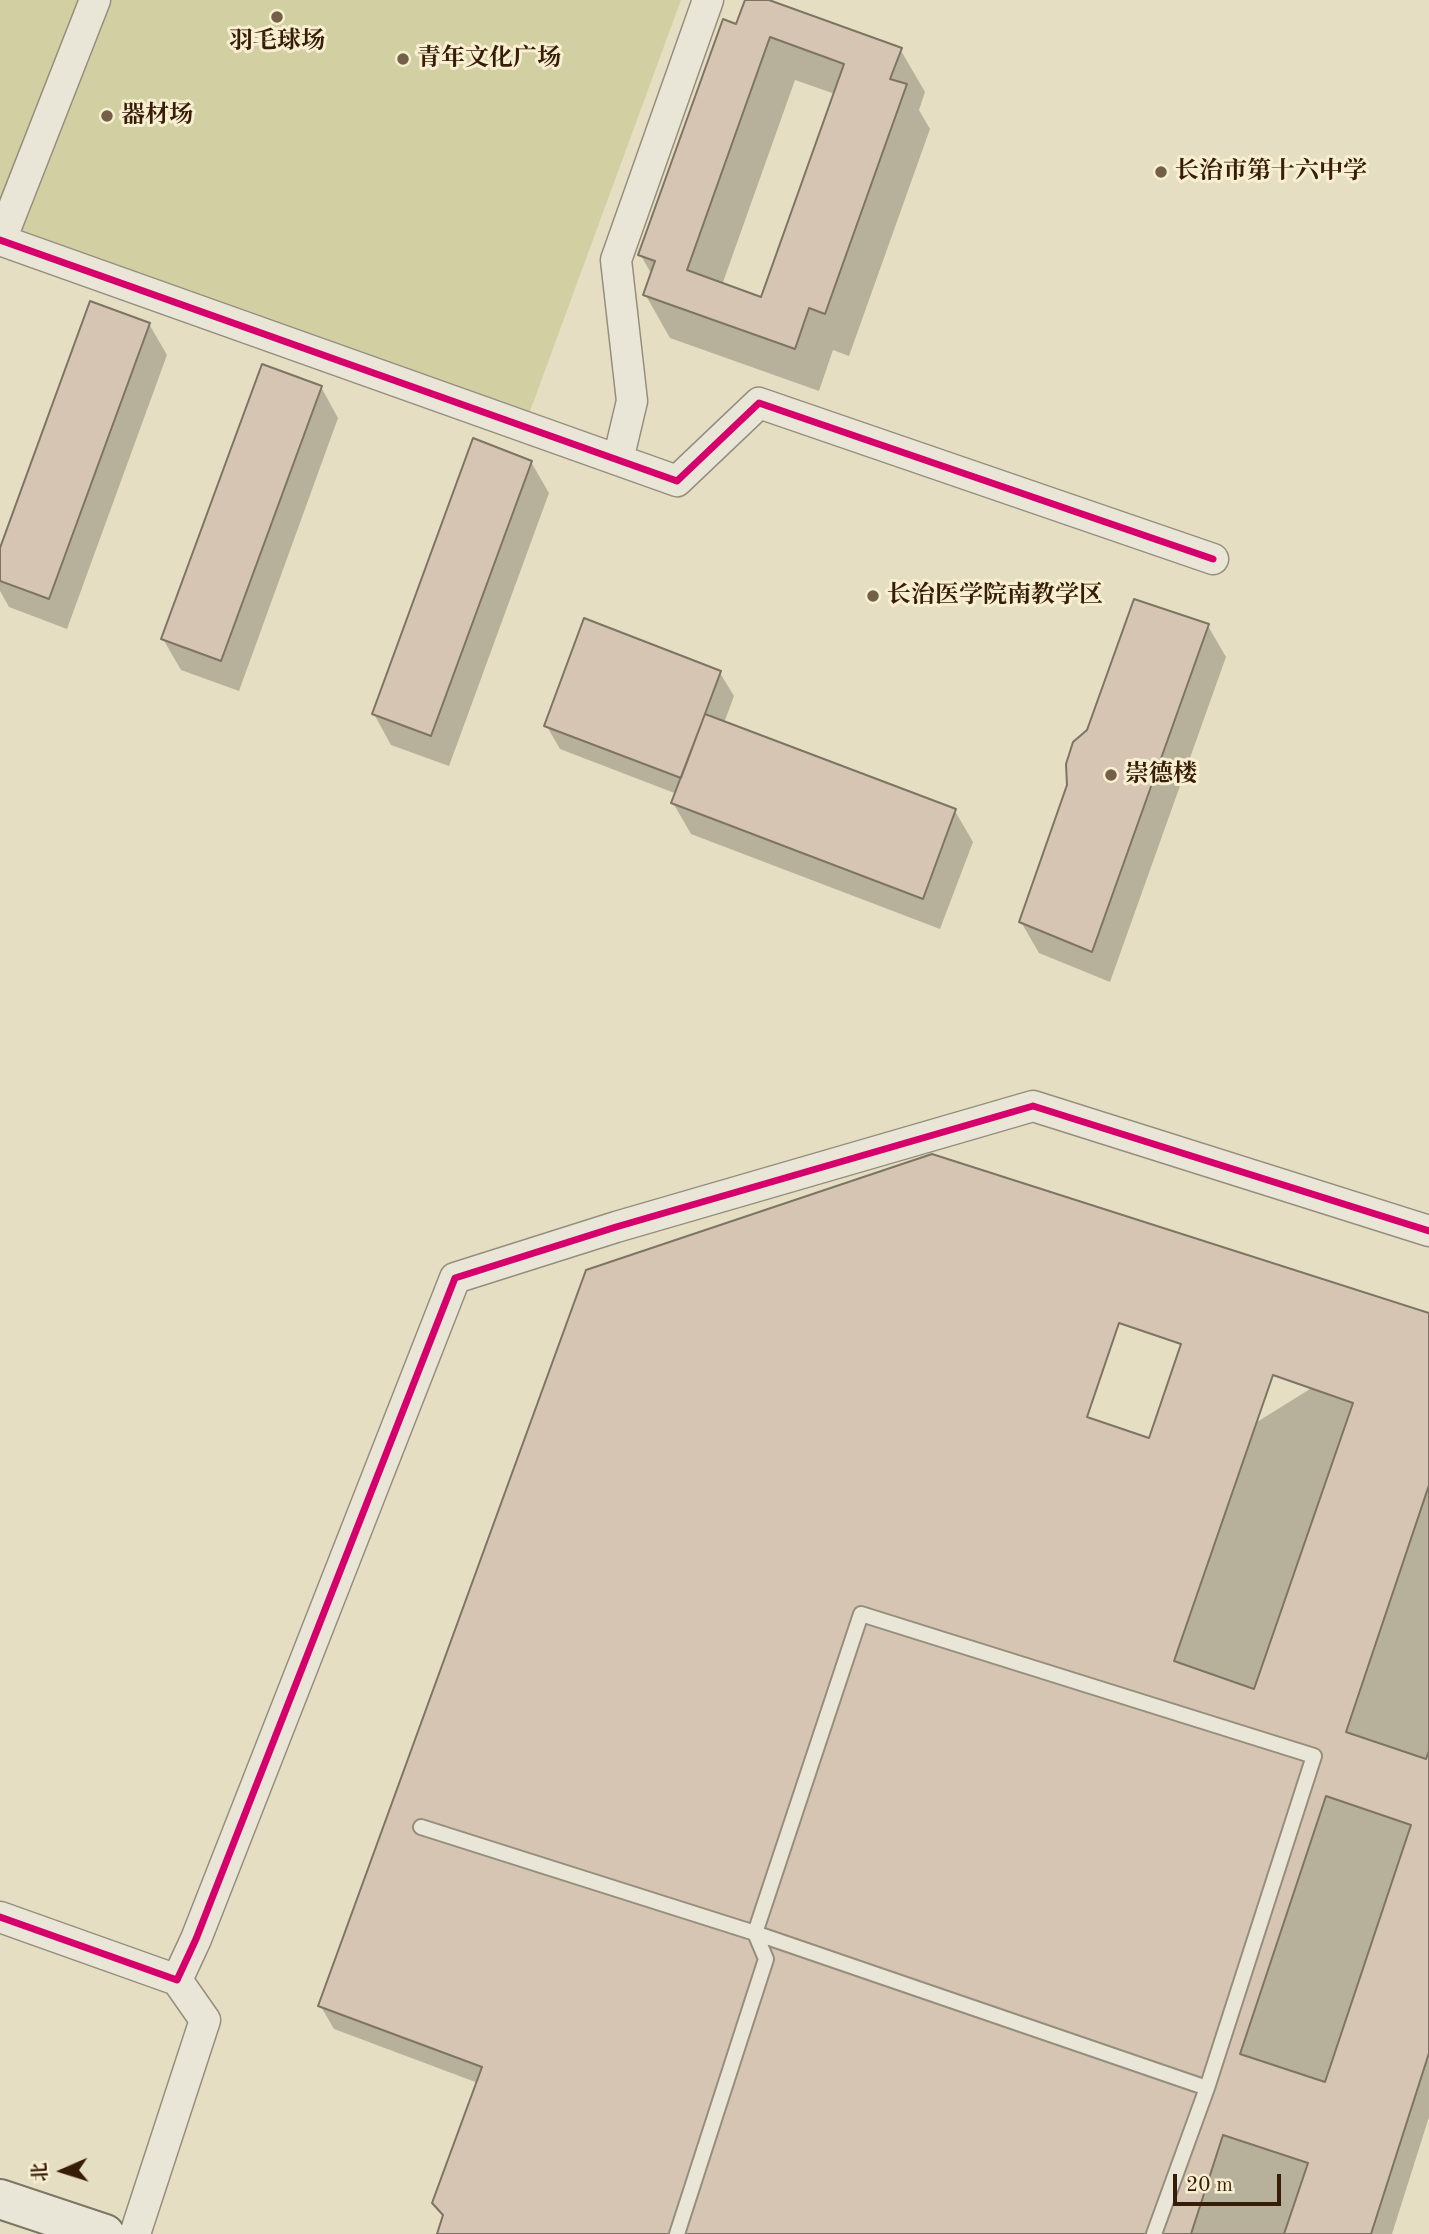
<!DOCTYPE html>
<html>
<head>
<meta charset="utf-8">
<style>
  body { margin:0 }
  #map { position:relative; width:1429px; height:2234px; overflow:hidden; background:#e5dec3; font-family:"Old Standard TT","Noto Serif SC",serif }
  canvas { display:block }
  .north { position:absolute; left:28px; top:2136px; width:70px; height:70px; -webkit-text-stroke:5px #f7efcf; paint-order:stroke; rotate:267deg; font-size:19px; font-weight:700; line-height:28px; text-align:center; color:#371c08 }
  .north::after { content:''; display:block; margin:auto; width:24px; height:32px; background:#371c08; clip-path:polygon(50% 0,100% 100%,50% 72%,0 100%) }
  .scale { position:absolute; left:1173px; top:2174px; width:108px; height:32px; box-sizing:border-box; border:4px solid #371c08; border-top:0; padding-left:9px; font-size:21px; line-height:24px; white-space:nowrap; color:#371c08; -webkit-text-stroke:5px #f7efcf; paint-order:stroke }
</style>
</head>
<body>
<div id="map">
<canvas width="1429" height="2234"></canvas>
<div class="north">北</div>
<div class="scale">20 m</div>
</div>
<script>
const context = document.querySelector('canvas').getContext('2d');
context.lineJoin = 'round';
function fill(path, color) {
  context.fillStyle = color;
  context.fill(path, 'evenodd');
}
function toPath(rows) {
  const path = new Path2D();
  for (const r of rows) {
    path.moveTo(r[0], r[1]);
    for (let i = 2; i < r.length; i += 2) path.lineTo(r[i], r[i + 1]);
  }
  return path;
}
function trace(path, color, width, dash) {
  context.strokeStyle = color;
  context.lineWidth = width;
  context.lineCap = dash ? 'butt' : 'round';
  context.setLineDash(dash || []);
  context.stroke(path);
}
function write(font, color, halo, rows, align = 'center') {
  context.font = font + ' "Old Standard TT","Noto Serif SC",serif';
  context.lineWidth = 6;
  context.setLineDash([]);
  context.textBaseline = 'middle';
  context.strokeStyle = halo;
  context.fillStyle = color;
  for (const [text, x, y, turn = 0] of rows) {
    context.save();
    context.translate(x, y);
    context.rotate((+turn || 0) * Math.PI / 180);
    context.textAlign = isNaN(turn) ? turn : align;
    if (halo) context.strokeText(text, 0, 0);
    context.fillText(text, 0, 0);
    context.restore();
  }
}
const green = toPath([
  [0,0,79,0,2,201,0,200],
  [109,0,681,0,529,414,20,233]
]);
const shadow = toPath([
  [747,0,763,0,900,49,925,92,919,110,930,129,849,356,833,350,819,391,670,338,645,294,652,275,640,254],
  [795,80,835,94,762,299,722,285],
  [149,324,167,355,67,629,9,607,0,591,0,553],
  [321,387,338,418,239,691,181,670,163,639],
  [531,462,549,493,449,766,391,745,374,714],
  [1208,626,1226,657,1110,982,1039,953,1021,922,1088,731],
  [720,673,734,696,724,723,955,811,973,842,940,929,691,834,673,803,677,794,560,749,546,725],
  [1429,1315,1429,2117,1392,2234,439,2234,444,2219,434,2202,478,2083,334,2029,320,2005]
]);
const building = toPath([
  [745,0,769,0,902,48,890,79,907,84,825,314,809,308,795,349,643,295,655,261,638,255,723,19,736,24,745,0],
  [770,37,844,64,761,297,687,270,770,37],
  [90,301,150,323,49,599,0,581,0,548,90,301],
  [262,364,322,386,221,661,161,639,262,364],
  [473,438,532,461,431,736,372,714,473,438],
  [1134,599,1209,624,1092,952,1019,922,1067,785,1066,764,1073,742,1087,730,1134,599],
  [584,618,721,671,681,778,544,726,584,618],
  [705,714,956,809,923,899,671,803,705,714],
  [932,1154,1429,1313,1429,2053,1371,2234,437,2234,443,2215,432,2203,482,2067,318,2006,586,1270,932,1154],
  [1119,1323,1181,1344,1149,1438,1087,1417,1119,1323],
  [1273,1375,1353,1403,1254,1689,1174,1661,1273,1375],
  [1429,1485,1429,1751,1426,1759,1346,1732,1429,1485],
  [1326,1796,1411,1825,1325,2082,1240,2054,1326,1796],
  [1223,2135,1308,2163,1284,2234,1191,2234,1223,2135]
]);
const service = toPath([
  [421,1827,755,1933,1207,2088],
  [677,2234,766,1959,755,1933,861,1614,1314,1756,1207,2088,1154,2234]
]);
const minor = toPath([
  [0,240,677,481,759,403,1213,559],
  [1,240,95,0],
  [618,460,632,401,616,260,708,0],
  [0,1917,177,1980,196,1939,455,1278,616,1227,1033,1106,1429,1231],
  [135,2234,205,2020,177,1980]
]);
const secondary = toPath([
  [0,2199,105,2234]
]);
const cycleway = toPath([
  [0,240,677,481,759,403,1213,559],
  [0,1917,177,1980,196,1939,455,1278,616,1227,1033,1106,1429,1231]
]);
const markers = [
  [277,17,7,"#746049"],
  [403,59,7,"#746049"],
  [107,116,7,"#746049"],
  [1161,172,7,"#746049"],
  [873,596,7,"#746049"],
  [1111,775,7,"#746049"]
];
const poiNames = [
  ["羽毛球场",277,42,"center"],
  ["青年文化广场",417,59],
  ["器材场",121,116],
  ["长治市第十六中学",1175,172],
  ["长治医学院南教学区",887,596],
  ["崇德楼",1125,775]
];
fill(green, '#d2cfa3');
fill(shadow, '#0003');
fill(building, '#d5c5b2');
trace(building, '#7d7464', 2);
trace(service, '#968e7d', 18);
trace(minor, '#968e7d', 33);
trace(secondary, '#7d7464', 42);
trace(service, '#e9e6d8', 14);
trace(minor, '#e9e6d8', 30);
trace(secondary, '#e9e6d8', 38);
trace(cycleway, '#d6006c', 7);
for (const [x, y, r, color] of markers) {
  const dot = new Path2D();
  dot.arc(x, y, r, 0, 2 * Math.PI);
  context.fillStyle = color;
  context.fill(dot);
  trace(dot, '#f7efcf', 2.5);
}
write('bold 24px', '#371c08', '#f7efcf', poiNames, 'left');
</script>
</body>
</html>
